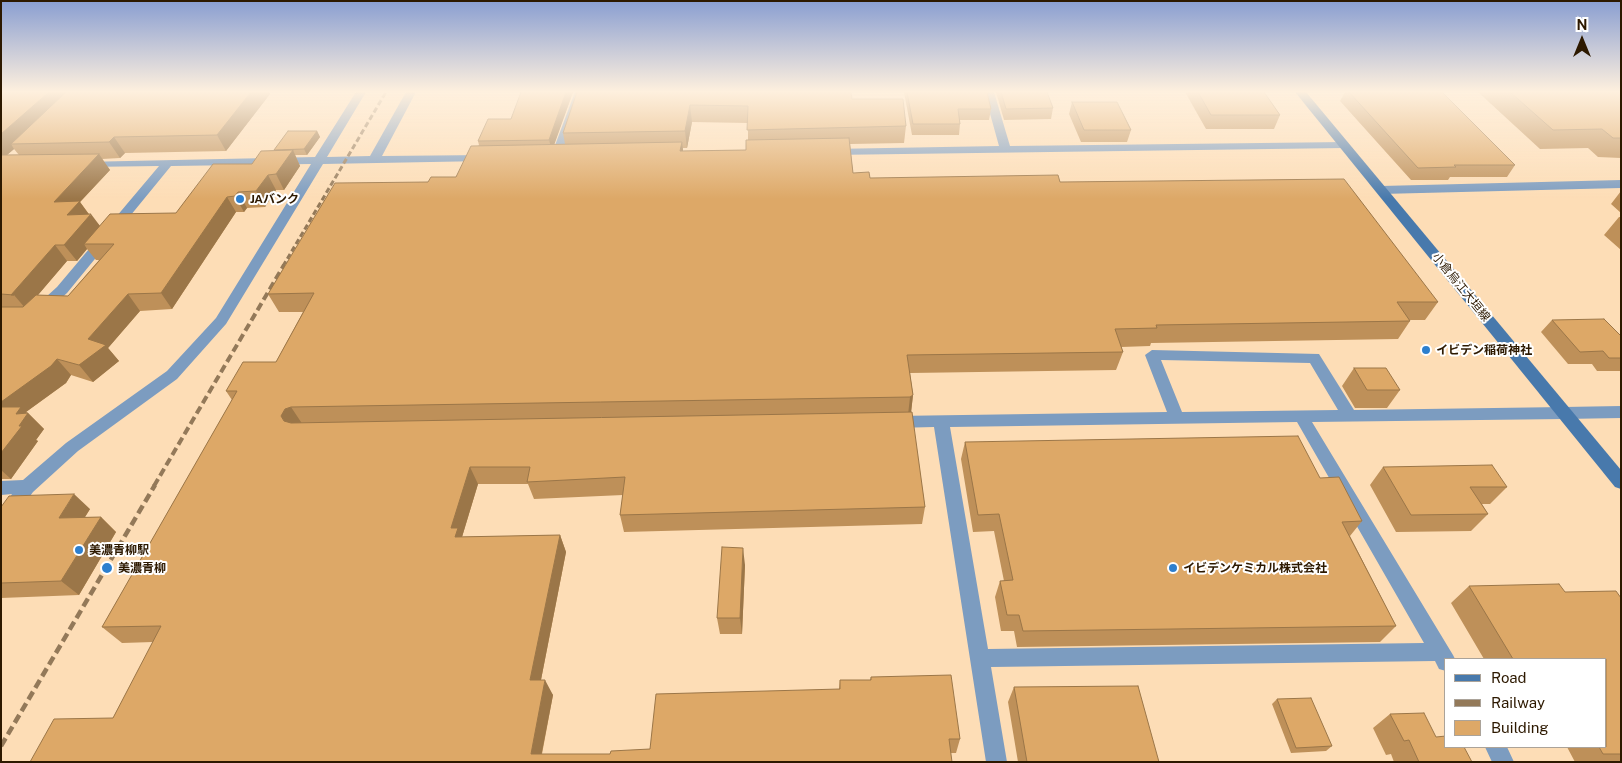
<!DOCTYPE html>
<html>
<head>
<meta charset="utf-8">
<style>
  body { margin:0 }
  #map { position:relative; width:1622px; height:763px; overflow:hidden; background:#fdddb6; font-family:"Public Sans",sans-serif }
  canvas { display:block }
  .frame { position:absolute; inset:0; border:2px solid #2d1900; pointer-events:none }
  .legend { position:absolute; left:1444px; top:658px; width:162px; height:90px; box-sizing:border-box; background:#fff; border:1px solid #aba399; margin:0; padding:6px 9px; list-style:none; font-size:15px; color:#2d1900 }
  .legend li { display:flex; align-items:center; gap:10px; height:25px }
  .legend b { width:25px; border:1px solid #aba399 }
  .north { position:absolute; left:1557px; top:15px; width:50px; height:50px; -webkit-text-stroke:4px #fff; paint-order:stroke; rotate:0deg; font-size:14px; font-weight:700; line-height:20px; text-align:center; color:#2d1900 }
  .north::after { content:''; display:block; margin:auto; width:18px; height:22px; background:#2d1900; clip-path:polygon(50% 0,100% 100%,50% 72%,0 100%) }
</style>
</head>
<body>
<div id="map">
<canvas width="1622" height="763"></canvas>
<div class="frame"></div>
<ul class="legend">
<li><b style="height:6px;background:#4879ac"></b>Road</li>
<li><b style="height:6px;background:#937959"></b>Railway</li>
<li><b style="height:14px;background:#dda867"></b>Building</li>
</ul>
<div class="north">N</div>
</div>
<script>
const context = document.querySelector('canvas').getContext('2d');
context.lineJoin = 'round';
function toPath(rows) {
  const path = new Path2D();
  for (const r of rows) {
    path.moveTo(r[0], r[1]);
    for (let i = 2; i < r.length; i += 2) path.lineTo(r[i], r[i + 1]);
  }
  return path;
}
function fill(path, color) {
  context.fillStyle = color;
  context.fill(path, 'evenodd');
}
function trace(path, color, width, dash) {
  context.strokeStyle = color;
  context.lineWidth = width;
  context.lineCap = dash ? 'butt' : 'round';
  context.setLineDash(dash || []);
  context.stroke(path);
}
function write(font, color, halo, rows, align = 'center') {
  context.font = font + ' "Public Sans","Noto Sans JP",sans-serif';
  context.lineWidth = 4;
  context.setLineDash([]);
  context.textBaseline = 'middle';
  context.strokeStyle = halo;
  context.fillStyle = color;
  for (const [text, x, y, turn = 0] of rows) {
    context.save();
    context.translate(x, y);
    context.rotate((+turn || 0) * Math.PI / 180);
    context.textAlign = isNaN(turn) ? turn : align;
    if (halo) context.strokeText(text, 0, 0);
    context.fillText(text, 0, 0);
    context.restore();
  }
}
const lane = toPath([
  [1152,350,1319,354,1354,410,1564,407,1569,409,1572,413,1569,417,1564,419,1312,422,1453,655,1455,659,1446,659,1446,671,1439,669,1435,661,991,667,1007,762,986,762,934,427,895,428,889,426,887,422,889,418,895,416,1167,412,1145,355,1152,350],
  [1161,360,1310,363,1338,410,1182,412,1161,360],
  [1297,422,1424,643,988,649,950,427,1297,422],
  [1485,747,1507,747,1514,762,1492,762,1485,747]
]);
const street = toPath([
  [356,92,366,92,327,157,370,156,406,92,416,92,382,156,485,155,491,158,485,161,323,164,226,324,177,379,78,451,33,492,7,528,1,530,1,509,12,494,1,495,1,481,23,480,66,443,167,371,216,318,311,164,171,166,67,293,46,312,36,312,34,309,36,306,57,287,159,166,85,167,79,164,81,162,315,157,356,92],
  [575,92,585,92,563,156,557,159,553,158,551,156,575,92],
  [984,92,994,92,1010,146,1344,142,1350,145,1344,148,830,155,824,152,830,149,999,146,984,92],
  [1621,180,1621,188,1381,194,1375,190,1381,186,1621,180],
  [1621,406,1621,418,1564,419,1559,417,1556,413,1559,409,1564,407,1621,406]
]);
const secondary = toPath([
  [1295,92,1306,92,1621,470,1621,489,1615,487,1295,92]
]);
const railFar2 = toPath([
  [283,266,386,92]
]);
const railFar1 = toPath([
  [154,486,284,265]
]);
const rail = toPath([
  [1,746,155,485]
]);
const wall = toPath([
  [1,92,269,92,270,94,226,151,125,153,120,158,102,159,110,170,80,202,89,214,100,226,176,213,252,164,275,151,274,150,317,131,320,137,307,155,295,155,300,166,284,190,276,190,265,207,247,208,244,212,236,212,172,309,140,311,108,348,119,361,93,382,71,375,66,383,26,412,28,413,44,429,36,440,38,441,11,479,1,479],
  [14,149,19,155,7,155],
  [87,249,96,260,99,260,68,296,38,295,67,261,77,261],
  [573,92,554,144,565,144,563,133,577,92,852,99,906,126,904,143,850,144,853,173,870,178,1060,182,1438,302,1425,320,1409,320,1410,321,1398,339,1151,343,1150,346,1121,347,1123,352,1116,370,910,373,913,395,911,412,925,507,922,524,624,532,620,515,623,495,534,499,528,484,478,484,462,537,560,535,566,552,541,680,553,695,542,754,610,754,650,749,839,689,840,680,870,680,871,677,960,739,956,753,30,762,113,718,153,642,122,643,102,627,232,400,226,391,276,362,303,312,279,312,268,294,428,182,456,177,479,145,478,141,511,119],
  [692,122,748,123,748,140,746,150,683,151,683,148,687,148],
  [904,92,987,92,991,109,989,120,960,120,960,124,959,135,912,135],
  [996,92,1047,92,1053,108,1051,119,1004,120],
  [1185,92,1264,92,1280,115,1274,129,1206,129],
  [1345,92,1442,92,1515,165,1507,177,1450,177,1448,180,1411,180,1340,101],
  [1478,92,1621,92,1621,158,1598,157,1588,148,1540,149],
  [1072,102,1131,130,1127,142,1081,142,1069,114],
  [1621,191,1621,213,1611,204],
  [1619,217,1621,217,1621,250,1604,235],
  [1552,320,1621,336,1621,371,1597,371,1592,364,1568,364,1541,332],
  [1354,368,1400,390,1387,408,1355,408,1342,386],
  [965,442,1320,478,1362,521,1350,536,1396,626,1380,642,1017,647,1014,631,1001,631,995,597,1000,581,1004,581,994,531,973,532,961,459],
  [1383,467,1507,487,1490,504,1482,504,1488,514,1471,531,1396,532,1370,485],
  [1,507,90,509,85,517,101,517,116,532,79,595,1,598],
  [745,565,742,634,720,634,717,618],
  [1469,586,1565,592,1621,598,1621,762,1575,762,1567,747,1606,747,1606,659,1484,659,1451,603],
  [1014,687,1159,762,1018,762,1008,702],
  [1277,699,1332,746,1326,751,1291,753,1272,704],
  [1390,714,1436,737,1472,762,1394,762,1391,754,1386,755,1373,728]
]);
const shadedWall = toPath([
  [49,92,74,92,11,144,14,149,1,160,1,134],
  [251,92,269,92,270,94,226,151,217,135],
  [566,92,573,92,552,151,549,140],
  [690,105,692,122,687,148,685,131],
  [317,131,320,137,307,155,304,149],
  [114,137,125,153,120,158,109,142],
  [682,142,684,159,680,151],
  [293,150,300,166,284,190,276,174],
  [99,154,110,170,80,202,90,216,91,214,103,230,84,244,87,249,77,261,64,245,54,202],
  [268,175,276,190,265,207,256,191],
  [238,192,247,208,244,212,235,196],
  [227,197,236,212,172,309,161,293],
  [55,245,67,261,26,309,14,295,11,295],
  [128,294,140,311,108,348,119,361,93,382,79,365,88,339],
  [57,359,71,375,66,383,26,412,28,414,28,413,44,429,36,440,38,441,11,479,1,470,1,402],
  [913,395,911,413,908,415,910,397],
  [291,407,303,425,293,434,281,416,285,409],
  [470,467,478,484,462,537,464,554,451,528],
  [74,494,90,509,75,533,59,518],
  [101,517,116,532,79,595,61,581],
  [560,535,566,552,538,695,530,680],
  [743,548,745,565,742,634,740,618],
  [545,680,553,695,540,762,531,754]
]);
const building = toPath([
  [1,92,49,92,1,134,1,92],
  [66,92,251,92,217,135,114,137,109,142,11,144,66,92],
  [521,92,566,92,549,140,478,141,488,119,511,119,521,92],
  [577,92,851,92,852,99,903,99,906,126,747,130,748,106,690,105,685,131,563,133,577,92],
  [907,92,987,92,991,109,958,109,960,124,913,124,907,92],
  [1001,92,1047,92,1053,108,1006,109,1001,92],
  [1198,92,1264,92,1280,115,1211,115,1198,92],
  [1349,92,1442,92,1515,165,1454,165,1456,167,1418,168,1349,92],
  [1510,92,1621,92,1621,138,1613,138,1602,129,1553,130,1510,92],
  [1072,102,1117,102,1131,130,1084,130,1072,102],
  [288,131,317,131,304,149,274,150,288,131],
  [849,138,853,173,869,172,870,178,1058,175,1060,182,1344,179,1438,302,1397,302,1410,321,1156,325,1157,328,1115,329,1123,352,907,355,913,395,910,397,291,407,285,409,281,416,284,421,291,423,912,412,925,507,620,515,625,477,527,482,530,467,470,467,451,528,458,528,455,537,560,535,530,680,545,680,531,754,610,754,611,751,650,749,656,694,840,689,840,680,871,680,871,677,951,675,960,739,949,739,952,762,30,762,54,719,113,718,161,626,102,627,237,391,226,391,243,362,276,362,314,293,268,294,335,183,428,182,431,177,456,177,471,146,682,142,680,151,746,150,746,140,849,138],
  [293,150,276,174,268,175,256,191,238,192,235,196,227,197,161,293,128,294,88,339,106,345,79,365,57,359,51,366,1,402,1,307,23,307,36,295,68,296,114,244,84,244,110,214,176,213,213,164,252,164,261,151,293,150],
  [99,154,54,202,80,201,67,215,91,214,64,245,55,245,11,295,14,295,1,294,1,155,99,154],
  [1604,319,1621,336,1621,358,1609,358,1603,351,1580,352,1552,320,1604,319],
  [1354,368,1386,368,1400,390,1367,390,1354,368],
  [1,407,21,407,16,414,28,413,19,426,22,426,1,453,1,407],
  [1298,436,1320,478,1339,477,1362,521,1342,522,1396,626,1023,631,1019,615,1007,615,1000,581,1013,580,999,514,978,515,965,442,1298,436],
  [1492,465,1507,487,1470,487,1488,514,1411,515,1383,467,1492,465],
  [74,494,59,518,101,517,61,581,1,583,1,507,9,496,74,494],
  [722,547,743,548,740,618,717,618,722,547],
  [1559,584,1565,592,1616,591,1621,598,1621,754,1603,754,1599,747,1606,747,1606,659,1513,659,1469,586,1559,584],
  [1138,686,1159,762,1027,762,1014,687,1138,686],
  [1311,698,1332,746,1296,748,1277,699,1311,698],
  [1424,713,1436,737,1446,736,1446,747,1464,747,1472,762,1419,762,1409,740,1404,741,1390,714,1424,713]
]);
const markers = [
  [240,199,5,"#2d7fce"],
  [1426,350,5,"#2d7fce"],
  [79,550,5,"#2d7fce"],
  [107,568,6,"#2d7fce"],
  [1173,568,5,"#2d7fce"]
];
const poiNames = [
  ["JAバンク",250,199],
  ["イビデン稲荷神社",1436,350],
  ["美濃青柳駅",89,550],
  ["美濃青柳",118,568],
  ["イビデンケミカル株式会社",1183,568]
];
const streetNames = [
  ["小倉烏江大垣線",1461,287,51]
];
fill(lane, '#7c9cc0');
fill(street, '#7c9cc0');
fill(secondary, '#4879ac');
trace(railFar2, '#937959', 3, [5.5, 3]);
trace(railFar1, '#937959', 4, [8, 4]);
trace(rail, '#937959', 4.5, [9, 4.5]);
fill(wall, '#be9059');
fill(shadedWall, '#9b7648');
fill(building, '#dda867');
trace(building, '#9b7648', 1);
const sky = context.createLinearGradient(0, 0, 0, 199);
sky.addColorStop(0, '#899ed1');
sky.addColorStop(0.46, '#fef0de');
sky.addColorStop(1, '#fef0de00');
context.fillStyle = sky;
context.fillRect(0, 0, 1622, 199);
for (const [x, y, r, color] of markers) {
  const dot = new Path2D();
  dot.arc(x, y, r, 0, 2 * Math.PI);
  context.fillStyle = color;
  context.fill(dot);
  trace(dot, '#fff', 2);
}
write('bold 12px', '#2d1900', '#fff', poiNames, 'left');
write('12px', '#2d1900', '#fff', streetNames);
</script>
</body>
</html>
